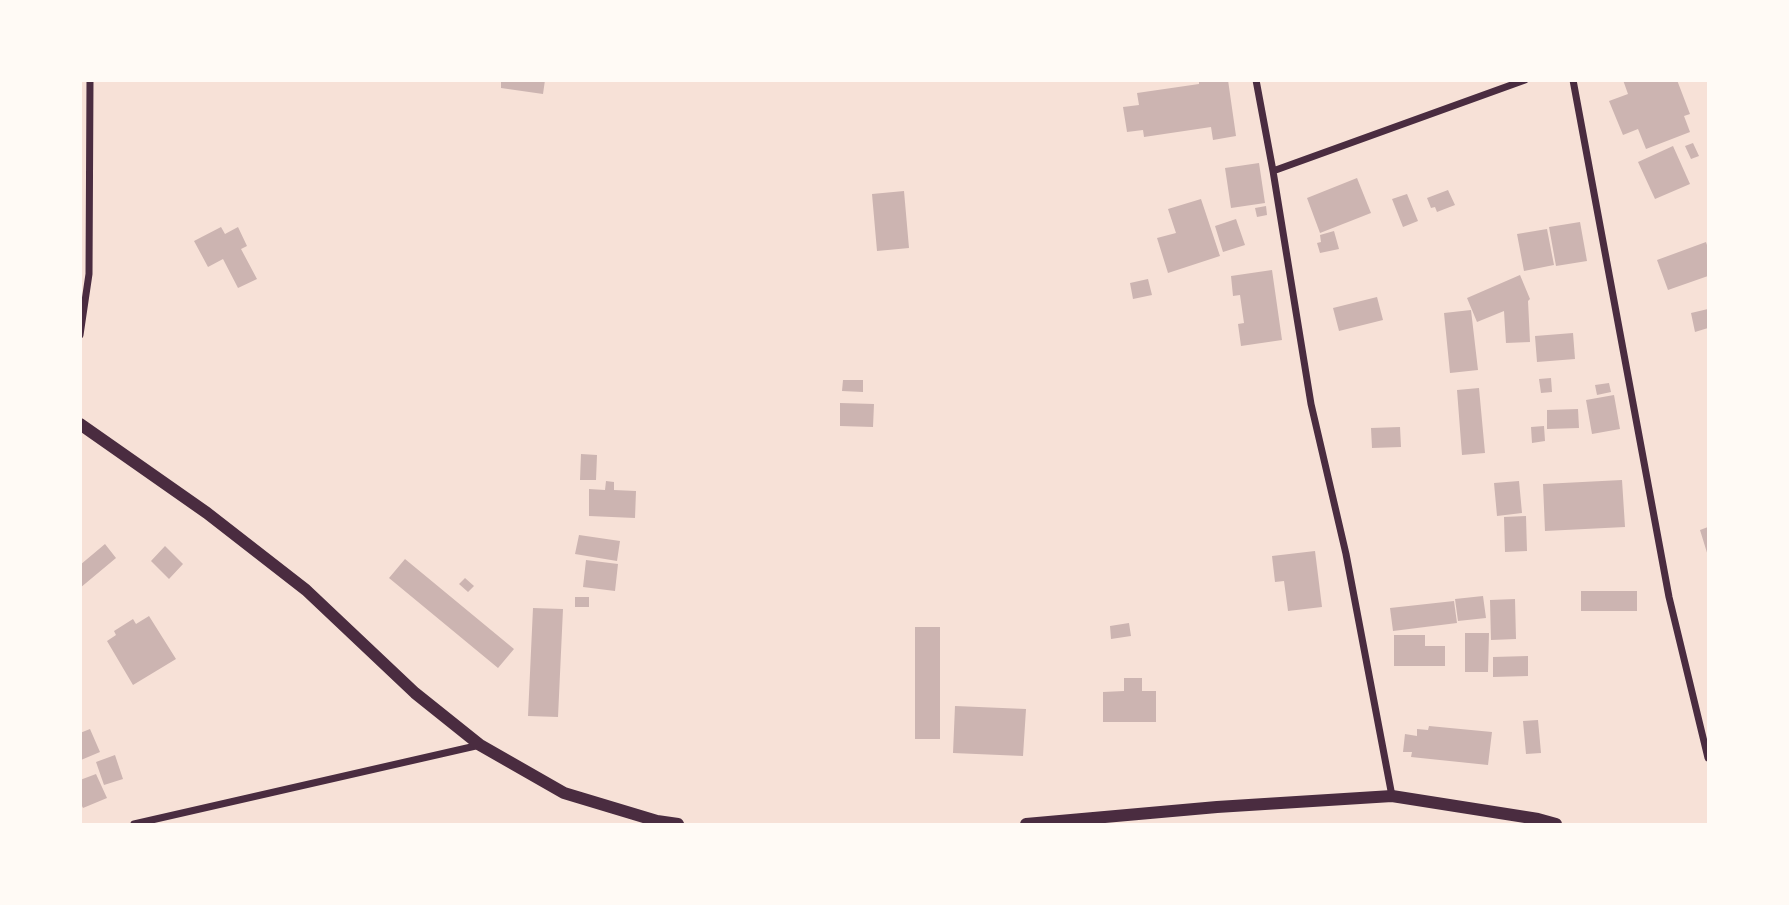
<!DOCTYPE html>
<html>
<head>
<meta charset="utf-8">
<style>
  body { margin:0 }
  #map { position:relative; width:1789px; height:905px; overflow:hidden; background:#f7e1d7; font-family:Roboto,sans-serif }
  canvas { display:block }
  .frame { position:absolute; inset:0; border:82px solid #fffaf5; pointer-events:none }
</style>
</head>
<body>
<div id="map">
<canvas width="1789" height="905"></canvas>
<div class="frame"></div>
</div>
<script>
const context = document.querySelector('canvas').getContext('2d');
context.lineJoin = 'round';
function fill(path, color) {
  context.fillStyle = color;
  context.fill(path, 'evenodd');
}
function toPath(rows) {
  const path = new Path2D();
  for (const r of rows) {
    path.moveTo(r[0], r[1]);
    for (let i = 2; i < r.length; i += 2) path.lineTo(r[i], r[i + 1]);
  }
  return path;
}
function trace(path, color, width, dash) {
  context.strokeStyle = color;
  context.lineWidth = width;
  context.lineCap = dash ? 'butt' : 'round';
  context.setLineDash(dash || []);
  context.stroke(path);
}
const building = toPath([
  [501,80,545,80,543,94,501,88],
  [1199,80,1228,80,1236,136,1213,140,1211,127,1144,137,1143,130,1127,132,1123,107,1139,105,1137,93,1199,84],
  [1623,80,1677,80,1690,114,1684,116,1690,132,1646,149,1638,129,1623,135,1609,101,1628,94],
  [1693,143,1699,156,1691,159,1685,146],
  [1673,146,1690,184,1655,199,1638,162],
  [1259,163,1265,203,1231,208,1225,168],
  [1357,178,1371,213,1320,233,1307,198],
  [1448,190,1455,205,1437,212,1435,207,1431,208,1427,198],
  [904,191,909,248,877,251,872,194],
  [1407,194,1418,221,1403,227,1392,199],
  [1201,199,1220,256,1168,273,1157,238,1176,233,1168,209],
  [1266,206,1267,215,1257,217,1255,208],
  [1236,219,1245,245,1223,252,1215,226],
  [1580,222,1587,261,1556,266,1549,227],
  [221,227,225,234,238,227,247,246,241,249,257,279,238,288,223,259,208,267,194,241],
  [1547,229,1554,265,1524,271,1517,234],
  [1334,231,1339,249,1320,253,1317,243,1321,242,1320,235],
  [1706,242,1708,248,1708,276,1668,290,1657,260],
  [1272,270,1282,340,1241,346,1238,324,1244,323,1240,295,1233,296,1231,276],
  [1520,275,1530,299,1528,301,1530,342,1506,343,1504,311,1477,322,1467,298],
  [1148,279,1152,295,1133,299,1130,283],
  [1377,297,1383,320,1339,331,1333,308],
  [1708,309,1708,328,1695,332,1691,313],
  [1471,310,1478,370,1450,373,1444,313],
  [1573,333,1575,359,1537,362,1535,336],
  [1551,378,1552,392,1541,393,1539,379],
  [843,380,863,380,863,392,842,391],
  [1609,383,1611,392,1597,395,1595,385],
  [1479,388,1485,453,1462,455,1457,390],
  [1614,395,1620,429,1592,434,1586,400],
  [840,403,874,404,873,427,840,426],
  [1578,409,1579,428,1547,429,1547,410],
  [1544,426,1545,441,1532,443,1531,427],
  [1400,427,1401,447,1372,448,1371,428],
  [581,454,597,455,596,480,580,480],
  [1622,480,1625,527,1545,531,1543,484],
  [606,481,614,482,614,490,636,491,635,518,589,516,589,489,605,490],
  [1519,481,1522,513,1497,516,1494,483],
  [1526,516,1527,551,1505,552,1504,517],
  [1708,527,1708,556,1700,530],
  [579,535,620,541,617,561,575,554],
  [105,544,116,558,80,588,80,565],
  [165,546,183,564,169,579,151,561],
  [1315,551,1322,607,1288,611,1284,581,1275,582,1272,556],
  [405,559,514,649,498,668,389,578],
  [586,560,618,564,615,591,583,587],
  [465,578,474,586,468,592,459,584],
  [1581,591,1637,591,1637,611,1581,611],
  [1483,596,1486,618,1458,621,1455,599],
  [575,597,589,597,589,607,575,607],
  [1515,599,1516,639,1491,640,1490,600],
  [1454,601,1457,623,1393,631,1390,608],
  [533,608,563,609,558,717,528,716],
  [149,616,176,659,133,685,107,641,116,635,114,631,133,619,136,624],
  [1129,623,1131,636,1111,639,1110,626],
  [915,627,940,627,940,739,915,739],
  [1465,633,1489,633,1488,672,1465,672],
  [1394,635,1425,635,1425,646,1445,646,1445,666,1394,666],
  [1528,656,1528,676,1493,677,1493,657],
  [1124,678,1142,678,1142,691,1156,691,1156,722,1103,722,1103,692,1124,691],
  [955,706,1026,709,1023,756,953,753],
  [1538,720,1541,753,1526,754,1523,721],
  [1429,726,1492,732,1488,765,1411,757,1412,752,1403,752,1405,734,1417,736,1417,729,1428,730],
  [90,729,100,752,81,760,80,733],
  [115,755,123,779,104,785,96,762],
  [96,774,107,798,83,808,80,802,80,780]
]);
const minor = toPath([
  [1256,80,1273,171,1311,404,1346,554,1392,796],
  [1573,80,1669,597,1708,758],
  [1273,171,1525,80],
  [80,335,89,274,90,80],
  [134,824,480,745]
]);
const tertiary = toPath([
  [80,424,207,513,306,590,415,693,480,745,564,793,657,821,678,824],
  [1026,824,1217,807,1392,796,1538,819,1556,824]
]);
fill(building, '#ccb4b1');
trace(minor, '#4a2c40', 7);
trace(tertiary, '#4a2c40', 12);
</script>
</body>
</html>
